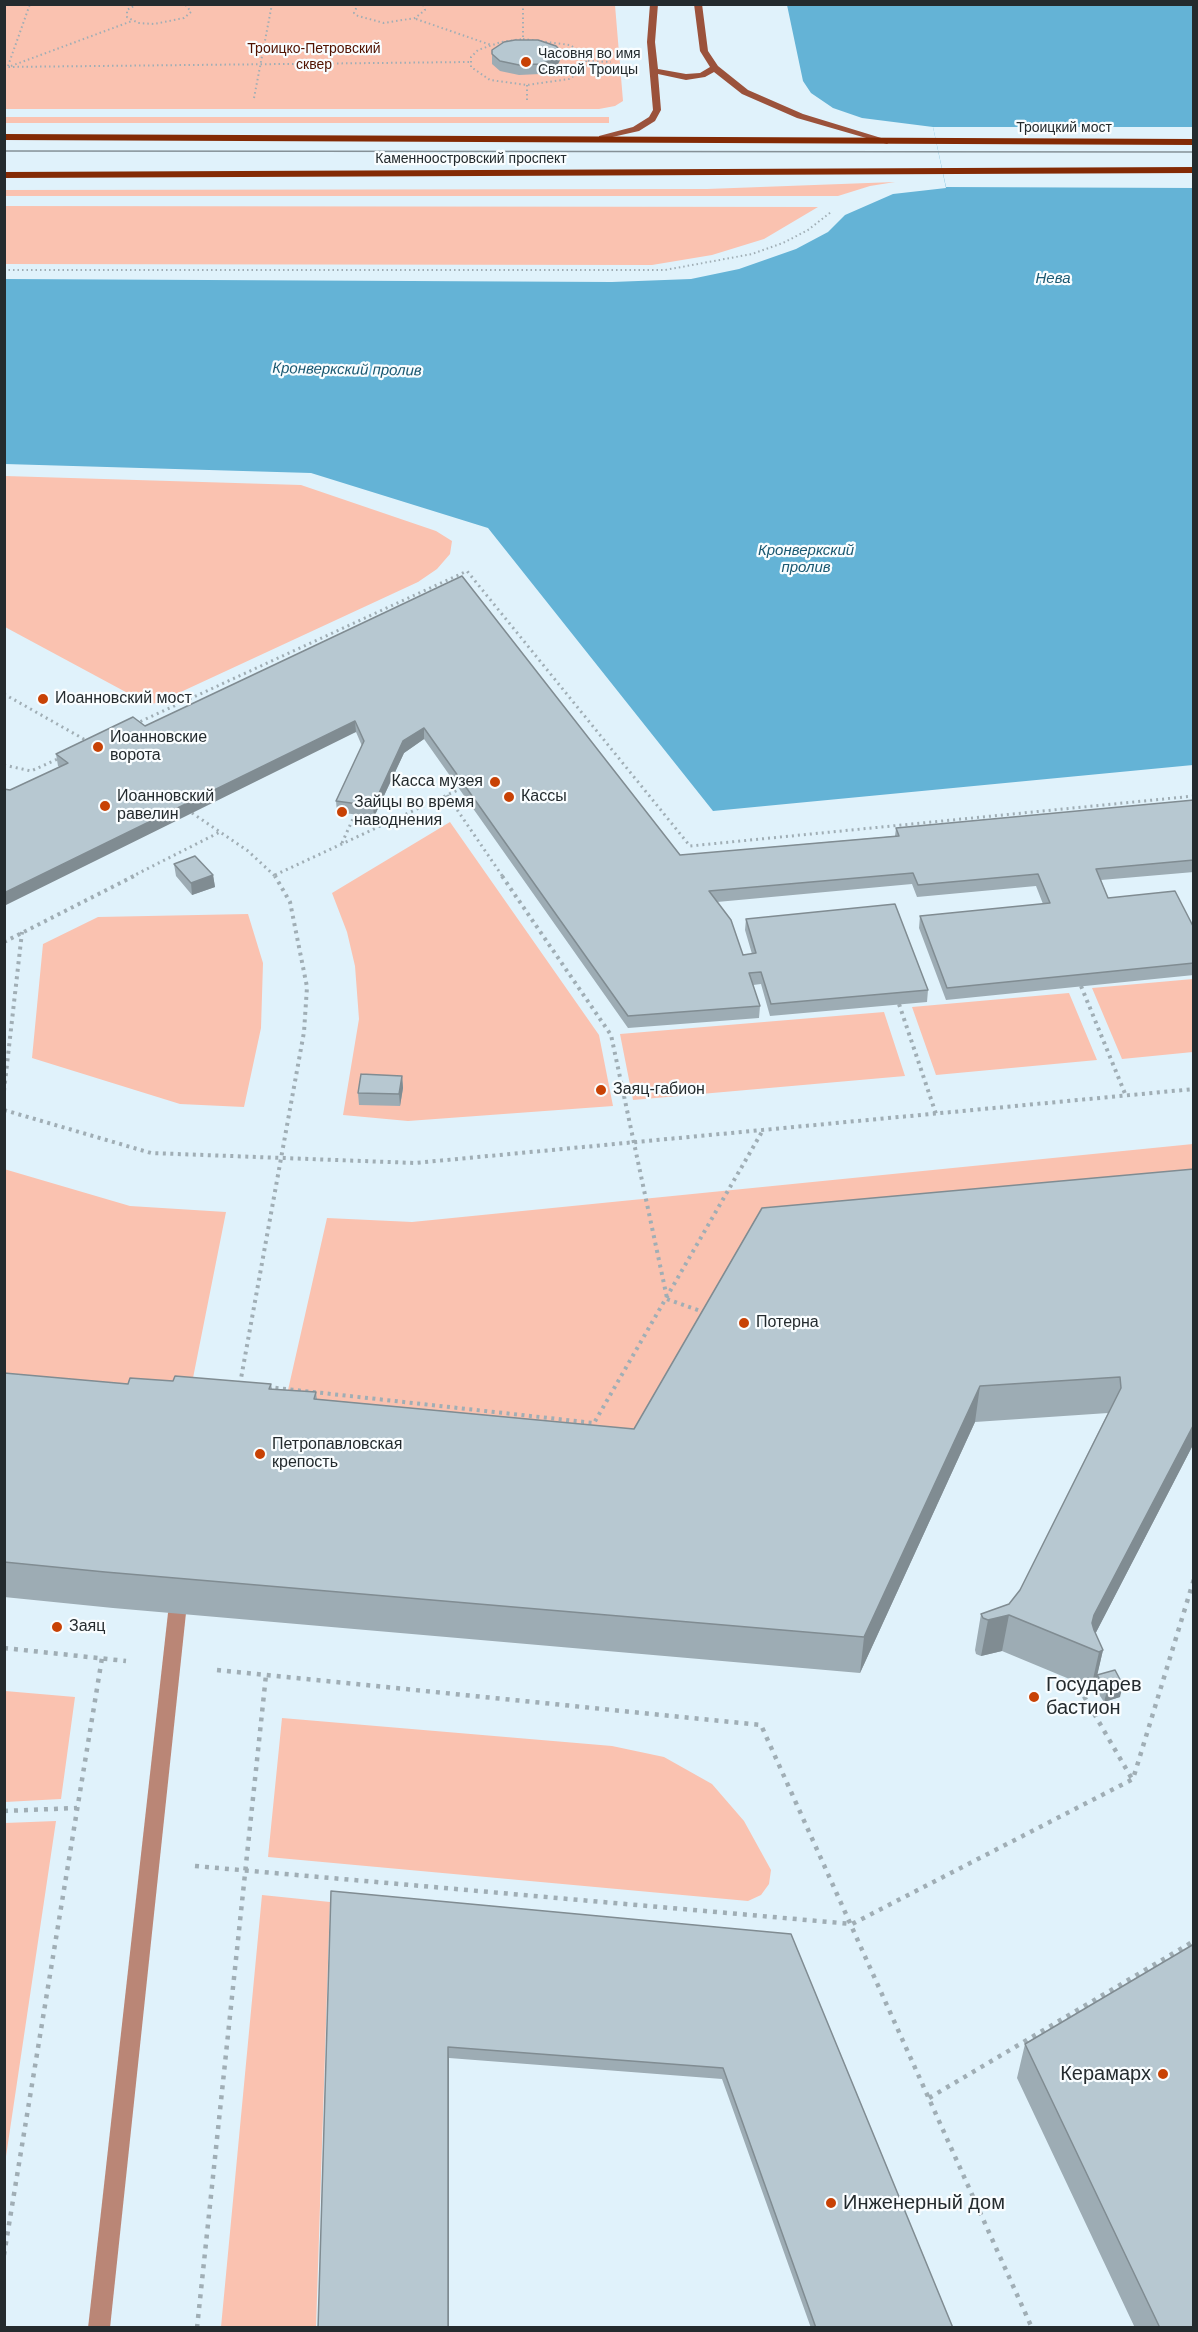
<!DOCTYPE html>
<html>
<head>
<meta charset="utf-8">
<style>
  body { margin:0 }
  #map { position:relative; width:1198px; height:2332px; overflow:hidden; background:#e0f2fb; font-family:Arial,sans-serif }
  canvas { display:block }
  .frame { position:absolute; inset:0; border:6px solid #242b2e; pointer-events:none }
</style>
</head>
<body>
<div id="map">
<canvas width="1198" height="2332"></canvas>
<div class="frame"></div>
</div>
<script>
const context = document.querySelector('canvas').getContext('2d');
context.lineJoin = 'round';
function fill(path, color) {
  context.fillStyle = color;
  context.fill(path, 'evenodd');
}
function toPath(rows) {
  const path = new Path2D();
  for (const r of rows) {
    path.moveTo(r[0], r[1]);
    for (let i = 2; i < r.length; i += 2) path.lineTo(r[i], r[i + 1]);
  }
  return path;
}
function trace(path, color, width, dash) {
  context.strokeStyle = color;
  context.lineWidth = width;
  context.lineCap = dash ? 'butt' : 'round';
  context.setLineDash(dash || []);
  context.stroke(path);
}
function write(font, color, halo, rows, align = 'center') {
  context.font = font + ' Arial,sans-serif';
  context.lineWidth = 4.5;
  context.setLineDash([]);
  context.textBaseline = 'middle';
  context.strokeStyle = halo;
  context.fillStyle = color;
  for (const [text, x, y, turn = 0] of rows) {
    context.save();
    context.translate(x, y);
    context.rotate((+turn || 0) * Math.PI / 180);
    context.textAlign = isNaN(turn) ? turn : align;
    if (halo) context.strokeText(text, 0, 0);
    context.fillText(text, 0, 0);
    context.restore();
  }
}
const green = toPath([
  [4,5,615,5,623,101,615,106,599,109,5,109],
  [5,117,609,117,609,123,5,123],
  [895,182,870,186,838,196,4,196,5,190,707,189],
  [5,206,818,207,764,239,712,255,652,265,5,264],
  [5,476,301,485,436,531,452,541,450,554,437,569,418,582,157,703,148,704,5,627],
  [450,822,599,1035,613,1106,408,1121,343,1115,359,1019,355,966,347,932,332,893],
  [248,914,263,963,261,1028,244,1107,180,1104,32,1058,43,944,98,917],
  [1193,979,1193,1052,1122,1059,1092,988],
  [1069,993,1097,1060,936,1075,912,1007],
  [884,1012,905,1076,633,1100,620,1034],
  [1193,1144,1193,1200,628,1460,281,1421,327,1218,412,1222],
  [4,1169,130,1206,226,1212,193,1378,184,1407,5,1403],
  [5,1691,75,1697,61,1799,5,1802],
  [282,1718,612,1746,664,1757,712,1784,744,1821,771,1870,769,1884,761,1895,748,1901,268,1857],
  [56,1821,5,2163,5,1823],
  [262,1895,330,1902,316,2327,221,2327]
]);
const water = toPath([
  [787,5,1193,5,1193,765,713,811,488,528,311,473,5,464,5,279,612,282,691,279,739,269,796,249,828,232,845,215,893,194,946,188,933,127,862,118,833,108,811,93,803,81]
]);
const pier = toPath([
  [933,127,1193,127,1193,188,946,187]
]);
const pathFar3 = toPath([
  [137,4,127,10,127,17,138,23,154,24,184,18,191,12,185,4],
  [358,4,354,13,358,16,384,23,415,18,425,10,423,4],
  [523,4,523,39],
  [416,19,491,45],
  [523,39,570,45,587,56,585,69,569,79,527,85,490,80,471,67,471,57,478,50,501,42,523,39],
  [588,61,611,62],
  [8,66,30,4],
  [11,66,132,21],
  [4,67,470,62],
  [527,85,527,101],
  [254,98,272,4],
  [4,270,665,270,752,254,783,243,808,230,831,212]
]);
const pathFar2 = toPath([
  [4,694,89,742],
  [135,724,467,571,690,846,1194,796],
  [4,765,31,771,60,758],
  [447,795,503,877],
  [192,813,248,851,276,877],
  [342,843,356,812],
  [275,875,460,789],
  [131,877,220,832]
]);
const pathFar1 = toPath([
  [502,876,611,1035,667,1298],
  [4,942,134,876],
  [1081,986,1126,1096],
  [899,1004,936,1114],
  [4,1091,22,932],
  [4,1110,151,1153,415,1163,1194,1089],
  [667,1299,706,1313],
  [240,1384,304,1032,307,987,290,902,275,876],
  [268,1387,594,1423,763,1130]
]);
const path = toPath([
  [4,1648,126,1661],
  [217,1670,761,1725,1032,2328],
  [1074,1679,1132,1779],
  [4,1811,77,1808],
  [195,1866,852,1924,1133,1779,1194,1579],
  [929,2098,1194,1941],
  [4,2255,102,1658],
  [197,2328,266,1675]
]);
const service = toPath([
  [177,1606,183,1608,186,1613,110,2328,88,2328,168,1613,171,1608,177,1606]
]);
const secondary = toPath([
  [650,4,658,4,655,42,658,69,686,74,700,73,710,67,700,51,694,4,702,4,708,51,718,66,748,90,803,114,891,141,887,144,797,118,742,94,714,72,705,77,686,80,658,74,661,110,655,121,639,131,599,140,599,136,633,127,649,117,653,110,647,42,650,4]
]);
const primary = toPath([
  [4,134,1194,139,1194,145,4,140,4,134],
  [1194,167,1194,173,4,178,4,172,1194,167]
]);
const tram = toPath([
  [4,151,1194,152]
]);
const wall = toPath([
  [492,50,560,60,556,68,540,74,519,75,500,71,492,64],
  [462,576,680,855,895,836,896,828,1194,800,1194,872,1101,880,1108,898,1194,928,1194,975,946,1000,919,928,920,916,1043,904,1036,886,917,897,912,884,717,902,743,955,752,954,745,930,746,919,928,990,927,1002,770,1016,761,984,753,985,760,1006,759,1018,628,1028,424,739,404,753,374,817,337,812,336,801,362,746,356,732,10,790,60,767,58,766,56,754,145,726],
  [174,864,213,875,215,887,192,895,176,876],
  [402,1076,403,1088,400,1106,359,1105,358,1093],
  [1194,1169,1194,1443,1095,1634,1103,1650,1097,1675,1120,1697,1104,1702,1094,1687,1095,1685,1091,1688,1002,1651,981,1656,976,1654,975,1650,981,1614,1009,1604,1020,1590,1108,1413,975,1422,860,1673,113,1608,4,1597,4,1373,128,1384,173,1381,271,1384,272,1389,316,1392,317,1399,634,1429],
  [331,1891,791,1934,953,2328,811,2328,722,2079,449,2058,449,2328,318,2328],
  [1025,2044,1194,2328,1135,2328,1017,2078]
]);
const shadedWall = toPath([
  [560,50,560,60,556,68,540,74,540,64],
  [355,721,356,732,4,906,4,893],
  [424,728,424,739,404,753,374,817,373,806,403,741],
  [213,875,215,887,192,895,191,883],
  [402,1076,403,1088,400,1106,399,1094],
  [980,1386,975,1422,860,1673,864,1637],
  [1194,1424,1194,1443,1088,1648,1092,1623,1094,1615],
  [1009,1615,1002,1651,981,1656,988,1620],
  [1103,1650,1095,1685,1091,1688,1099,1652],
  [1123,1685,1120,1697,1104,1702,1107,1691],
  [448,2047,449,2058,449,2328,448,2328]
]);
const building = toPath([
  [515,40,538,40,556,46,560,50,556,59,540,64,519,65,500,61,492,54,492,50,504,42,515,40],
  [462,576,680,855,899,836,896,828,1194,800,1194,860,1096,869,1108,898,1175,891,1194,928,1194,963,947,988,920,916,1050,903,1038,874,918,885,913,873,709,891,731,920,743,955,756,953,746,919,895,904,928,990,771,1004,761,972,749,973,760,1006,628,1016,424,728,403,741,373,806,336,801,364,741,355,721,4,893,4,789,10,790,68,763,56,754,133,717,145,726,462,576],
  [195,856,213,875,191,883,174,864,195,856],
  [361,1074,402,1076,399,1094,358,1093,361,1074],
  [1194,1169,1194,1424,1094,1615,1092,1623,1094,1630,1103,1650,1099,1652,1009,1615,988,1620,983,1618,981,1614,1009,1604,1020,1590,1121,1388,1120,1377,980,1386,864,1637,105,1572,4,1562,4,1373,128,1384,130,1378,173,1381,175,1376,271,1384,269,1389,316,1392,314,1399,634,1429,762,1208,1194,1169],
  [1115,1670,1123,1685,1107,1691,1097,1675,1115,1670],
  [331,1891,791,1934,953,2328,816,2328,723,2068,448,2047,448,2328,318,2328,331,1891],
  [1194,1944,1194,2328,1160,2328,1025,2044,1194,1944]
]);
const markers = [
  [526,62,6,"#c84205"],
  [43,699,6,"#c84205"],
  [98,747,6,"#c84205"],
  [495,782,6,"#c84205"],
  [509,797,6,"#c84205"],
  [105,806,6,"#c84205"],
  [342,812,6,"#c84205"],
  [601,1090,6,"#c84205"],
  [744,1323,6,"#c84205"],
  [260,1454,6,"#c84205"],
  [57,1627,6,"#c84205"],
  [1034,1697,6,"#c84205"],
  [1163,2074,6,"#c84205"],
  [831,2203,6,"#c84205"]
];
const farParknames = [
  ["Троицко-Петровский",314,49],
  ["сквер",314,65]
];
const farPoinames = [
  ["Часовня во имя",538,54],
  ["Святой Троицы",538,70]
];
const farStreetnames = [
  ["Троицкий мост",1064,128],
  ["Каменноостровский проспект",471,159]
];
const farWaternames = [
  ["Нева",1053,279],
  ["Кронверкский пролив",347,370,1],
  ["Кронверкский",806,551],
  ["пролив",806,568]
];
const poiNames = [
  ["Иоанновский мост",55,699],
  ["Иоанновские",110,738],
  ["ворота",110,756],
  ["Касса музея",483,782,"right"],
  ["Иоанновский",117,797],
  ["равелин",117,815],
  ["Кассы",521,797],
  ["Зайцы во время",354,803],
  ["наводнения",354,821],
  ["Заяц-габион",613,1090],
  ["Потерна",756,1323],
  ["Петропавловская",272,1445],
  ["крепость",272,1463],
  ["Заяц",69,1627]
];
const nearPoinames = [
  ["Государев",1046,1685],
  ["бастион",1046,1708],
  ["Керамарх",1151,2074,"right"],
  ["Инженерный дом",843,2203]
];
fill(green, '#fac2b0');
fill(water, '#64b3d6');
fill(pier, '#e0f2fb');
trace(pathFar3, '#a0aeb5', 2, [1.5, 3]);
trace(pathFar2, '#a0aeb5', 3, [2, 4]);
trace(pathFar1, '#a0aeb5', 4, [3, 4.5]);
trace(path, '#a0aeb5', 4.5, [4, 6]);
fill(service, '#ba8676');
fill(secondary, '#9b523b');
fill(primary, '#832a05');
trace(tram, '#859197', 1.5);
fill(wall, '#9dacb4');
fill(shadedWall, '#808c92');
fill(building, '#b7c8d1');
trace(building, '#808c92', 1.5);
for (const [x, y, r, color] of markers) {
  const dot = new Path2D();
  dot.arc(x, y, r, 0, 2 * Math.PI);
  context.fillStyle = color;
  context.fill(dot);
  trace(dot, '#f9fdff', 2);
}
write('14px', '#511200', '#f9fdff', farParknames);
write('14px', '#242b2e', '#f9fdff', farPoinames, 'left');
write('14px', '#242b2e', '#f9fdff', farStreetnames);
write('italic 15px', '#1b5972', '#f9fdff', farWaternames);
write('16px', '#242b2e', '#f9fdff', poiNames, 'left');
write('20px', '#242b2e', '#f9fdff', nearPoinames, 'left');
</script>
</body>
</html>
